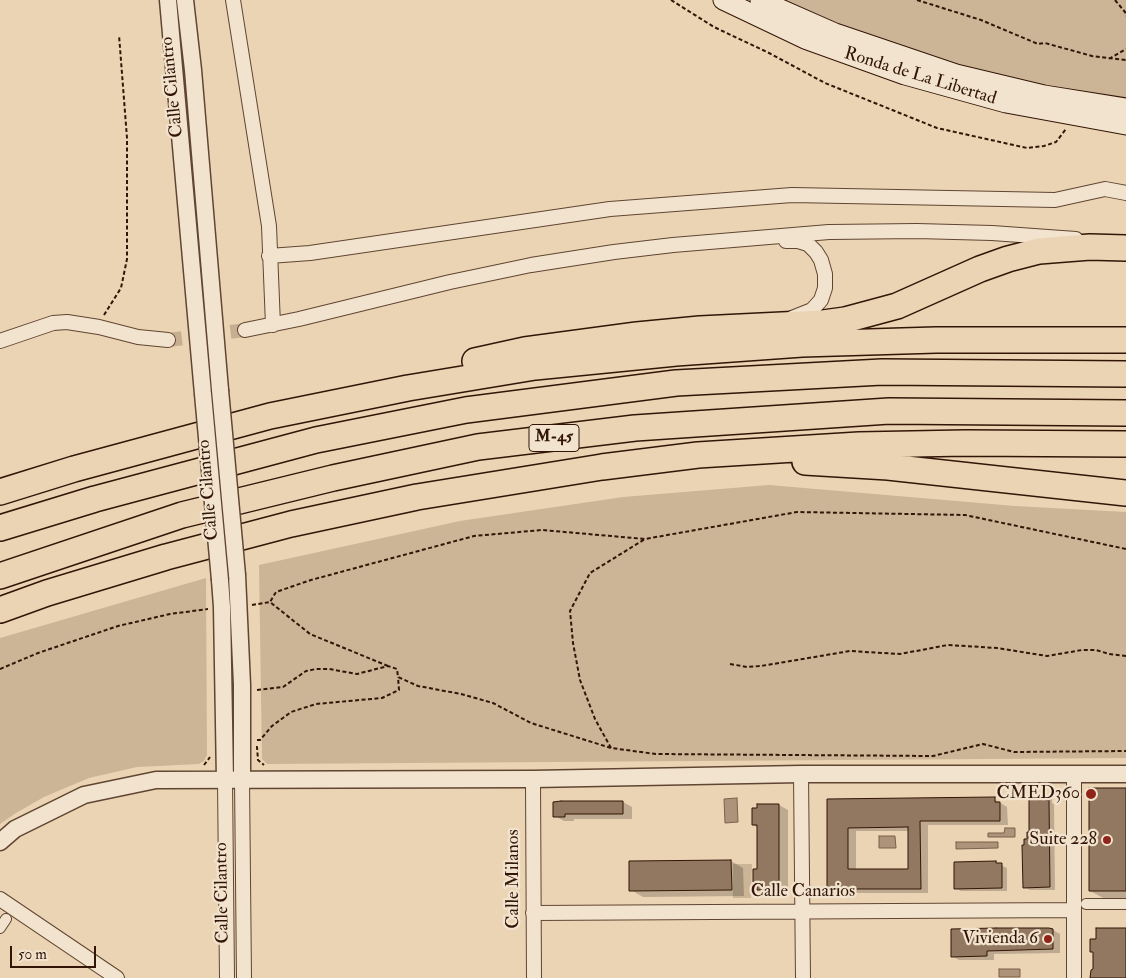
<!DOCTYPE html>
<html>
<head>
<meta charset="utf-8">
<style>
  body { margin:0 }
  #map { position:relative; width:1126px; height:978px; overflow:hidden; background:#ebd4b3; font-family:"IM FELL Double Pica",serif }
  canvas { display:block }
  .scale { position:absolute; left:10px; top:946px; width:86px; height:22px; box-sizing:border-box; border:2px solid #321507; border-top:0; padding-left:6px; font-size:15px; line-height:18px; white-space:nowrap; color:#321507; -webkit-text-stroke:4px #f2e3ce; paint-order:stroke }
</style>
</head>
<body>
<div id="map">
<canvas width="1126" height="978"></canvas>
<div class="scale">50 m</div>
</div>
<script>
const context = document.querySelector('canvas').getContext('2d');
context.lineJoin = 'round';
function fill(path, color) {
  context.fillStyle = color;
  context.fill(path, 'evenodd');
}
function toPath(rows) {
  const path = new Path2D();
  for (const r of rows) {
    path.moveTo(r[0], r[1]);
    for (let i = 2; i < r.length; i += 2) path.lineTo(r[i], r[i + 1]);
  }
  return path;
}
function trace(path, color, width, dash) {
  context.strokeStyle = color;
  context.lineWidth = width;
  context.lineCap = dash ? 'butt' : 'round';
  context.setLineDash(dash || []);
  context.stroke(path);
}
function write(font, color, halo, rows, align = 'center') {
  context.font = font + ' "IM FELL Double Pica",serif';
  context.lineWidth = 4.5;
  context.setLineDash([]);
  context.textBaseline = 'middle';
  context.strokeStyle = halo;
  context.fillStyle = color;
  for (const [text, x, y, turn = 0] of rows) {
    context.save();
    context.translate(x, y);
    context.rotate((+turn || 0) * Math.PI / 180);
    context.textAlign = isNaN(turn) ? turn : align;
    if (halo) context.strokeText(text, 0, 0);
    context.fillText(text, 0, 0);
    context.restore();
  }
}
const green = toPath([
  [784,0,1126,0,1126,100,1027,82,958,64,894,44,835,22],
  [769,485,1015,506,1126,512,1126,758,267,764,262,759,259,565,460,521,623,497],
  [206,578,207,755,204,761,199,764,137,767,89,778,44,797,16,813,0,824,0,638],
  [733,864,752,864,751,898,733,898]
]);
const water = toPath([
  [737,798,738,822,725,823,724,799,737,798],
  [1005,828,1015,828,1015,837,988,837,988,833,1004,833,1005,828],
  [879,836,895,836,896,848,879,848,879,836],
  [956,842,998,842,998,848,956,849,956,842],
  [999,969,1020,969,1020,977,999,977,999,969]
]);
const shadow = toPath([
  [1126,789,1126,901,1109,901,1090,891],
  [1046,795,1052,798,1052,803,1054,804,1055,890,1030,890,1024,887,1029,841],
  [994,799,1007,807,1008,825,928,825,928,893,836,893,828,888,828,800],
  [856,831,909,831,909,870,856,871],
  [623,802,632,807,632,819,574,819,574,821,564,821,555,816,555,803],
  [779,805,788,810,788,894,768,894,759,889,759,884,754,882,758,870,758,828,753,825],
  [731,861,743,868,744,896,643,897,631,890,630,862],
  [996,863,1007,868,1007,891,961,891,955,888],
  [1053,930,1060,934,1060,953,994,954,994,960,959,960,952,956]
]);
const building = toPath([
  [1089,788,1126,788,1126,891,1089,891,1089,788],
  [1031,794,1046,794,1046,800,1049,800,1050,887,1023,888,1022,845,1024,845,1024,839,1027,839,1027,832,1029,832,1029,799,1032,798,1031,794],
  [995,797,995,802,1000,802,1000,821,920,821,921,889,827,889,827,799,995,797],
  [908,827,908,869,848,869,848,828,908,827],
  [561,801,623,801,623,814,565,814,565,817,553,817,553,802,561,801],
  [757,804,779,804,779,890,757,890,757,882,753,882,753,869,757,869,757,825,752,825,752,808,757,808,757,804],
  [731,860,732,890,629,891,629,861,731,860],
  [996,861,996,863,1002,863,1002,888,954,889,954,862,996,861],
  [996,928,1049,928,1053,929,1053,949,987,951,987,956,951,957,951,929,996,928],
  [1096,928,1126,928,1126,978,1090,978,1091,970,1093,969,1093,952,1090,952,1090,939,1096,939,1096,928]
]);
const minorTunnel = toPath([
  [168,340,245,330]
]);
const path = toPath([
  [671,0,714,27,769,53,825,83,937,128,1027,148,1044,146,1056,142,1066,129],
  [917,0,981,20,1038,44,1045,43,1092,56,1126,60],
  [1115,0,1125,12,1126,16],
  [1109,59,1126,49],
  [104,315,121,288,127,259,127,138,119,35],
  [252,605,270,602],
  [730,664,747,667,761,666,850,651,900,654,948,645,997,648,1047,656,1082,650,1096,650,1109,654,1126,656],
  [388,666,310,634,270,602,276,592,311,580,474,536,542,530,645,539,797,512,965,515,1126,549],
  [0,669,38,653,118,626,170,614,208,609],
  [257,690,283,687,306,671,316,669,329,669,357,674,388,666,397,669,398,677,418,686,461,694,493,703,531,723,611,748,656,754,933,756,983,744,1014,752,1126,751],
  [257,740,260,740,272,726,291,712,316,704,382,698,399,690,398,677],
  [256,747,257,747,258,760,264,765],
  [611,748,595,719,580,680,573,643,570,611,590,573,645,539],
  [204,765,210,757]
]);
const pedestrian = toPath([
  [1086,904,1126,904],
  [0,928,6,919]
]);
const minor = toPath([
  [233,0,269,226,273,325],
  [786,241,798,241,808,244,816,252,821,260,825,274,825,288,821,300,812,310,792,318],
  [269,256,310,253,610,209,792,195,1055,200,1105,189,1126,193],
  [245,330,299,319,450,282,531,265,614,252,673,245,829,232,917,231,992,233,1076,239],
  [0,341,53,323,67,322,99,327,138,337,168,340],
  [801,774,803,978],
  [1074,774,1074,978],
  [242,779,244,978],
  [533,779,534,978],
  [225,780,227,978],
  [0,899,117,978],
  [533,913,1074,910]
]);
const tertiary = toPath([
  [168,0,203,394],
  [185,0,193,70,220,390],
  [237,575,242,685,242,779],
  [220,580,222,607,225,780],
  [0,842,15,829,84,795,156,780,533,779,801,774,1126,774]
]);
const secondary = toPath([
  [723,0,805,39,905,75,1006,103,1126,125],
  [760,0,835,33,956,74,1044,95,1126,108]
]);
const motorway = toPath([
  [475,361,525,350,637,335,700,329,823,323,845,320,897,306,980,269,1008,259,1039,251,1090,247,1126,248],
  [805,462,888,467,1126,493],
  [0,492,74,469,270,416,408,388,535,367,676,353,802,344,936,340,1126,340],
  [0,528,95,499,316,440,466,410,676,383,882,372,1126,374],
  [0,576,182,515,333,478,478,447,635,428,889,411,1126,413],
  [0,610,47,593,166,557,291,524,417,497,602,467,698,455,859,445,965,443,1126,444]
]);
const tertiaryBridge = toPath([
  [220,390,237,575],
  [203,394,220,580]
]);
const markers = [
  [1091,794,6,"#8f2418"],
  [1107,840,5,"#8f2418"],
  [1048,939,5,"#8f2418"]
];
const shields = [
  [554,438,50]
];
const shieldNames = [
  ["M-45",554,438]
];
const streetNames = [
  ["Ronda de La Libertad",920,77,17],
  ["Calle Cilantro",173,87,-96],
  ["Calle Cilantro",209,490,-95],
  ["Calle Milanos",514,879,-90],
  ["Calle Canarios",803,892],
  ["Calle Cilantro",223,893,-91]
];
const poiNames = [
  ["CMED360",1080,794],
  ["Suite 228",1097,840],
  ["Vivienda 6",1038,939]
];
fill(green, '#ccb496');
fill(water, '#ac9379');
trace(water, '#7b614b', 1);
fill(shadow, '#0003');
fill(building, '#927860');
trace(building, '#321507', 1);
trace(minorTunnel, '#c6ae91', 14, [14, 7]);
trace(pedestrian, '#604532', 12);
trace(minor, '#604532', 16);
trace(tertiary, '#604532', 19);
trace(secondary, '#321507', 21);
trace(motorway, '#321507', 28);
trace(path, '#321507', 2, [4, 2.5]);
trace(pedestrian, '#f2e3ce', 10);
trace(minor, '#f2e3ce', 14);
trace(tertiary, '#f2e3ce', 16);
trace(secondary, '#f2e3ce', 19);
trace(motorway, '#ebd4b3', 25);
trace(tertiaryBridge, '#604532', 19, []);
trace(tertiaryBridge, '#f2e3ce', 16);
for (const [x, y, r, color] of markers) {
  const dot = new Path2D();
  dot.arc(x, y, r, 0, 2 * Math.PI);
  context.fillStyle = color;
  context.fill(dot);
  trace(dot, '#f2e3ce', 2);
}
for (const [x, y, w] of shields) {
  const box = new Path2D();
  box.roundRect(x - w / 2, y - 13.5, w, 27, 4);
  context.fillStyle = '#f2e3ce';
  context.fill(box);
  trace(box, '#321507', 1);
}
write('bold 16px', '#321507', null, shieldNames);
write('18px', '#321507', '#f2e3ce', streetNames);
write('18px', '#321507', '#f2e3ce', poiNames, 'right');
</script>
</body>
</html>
